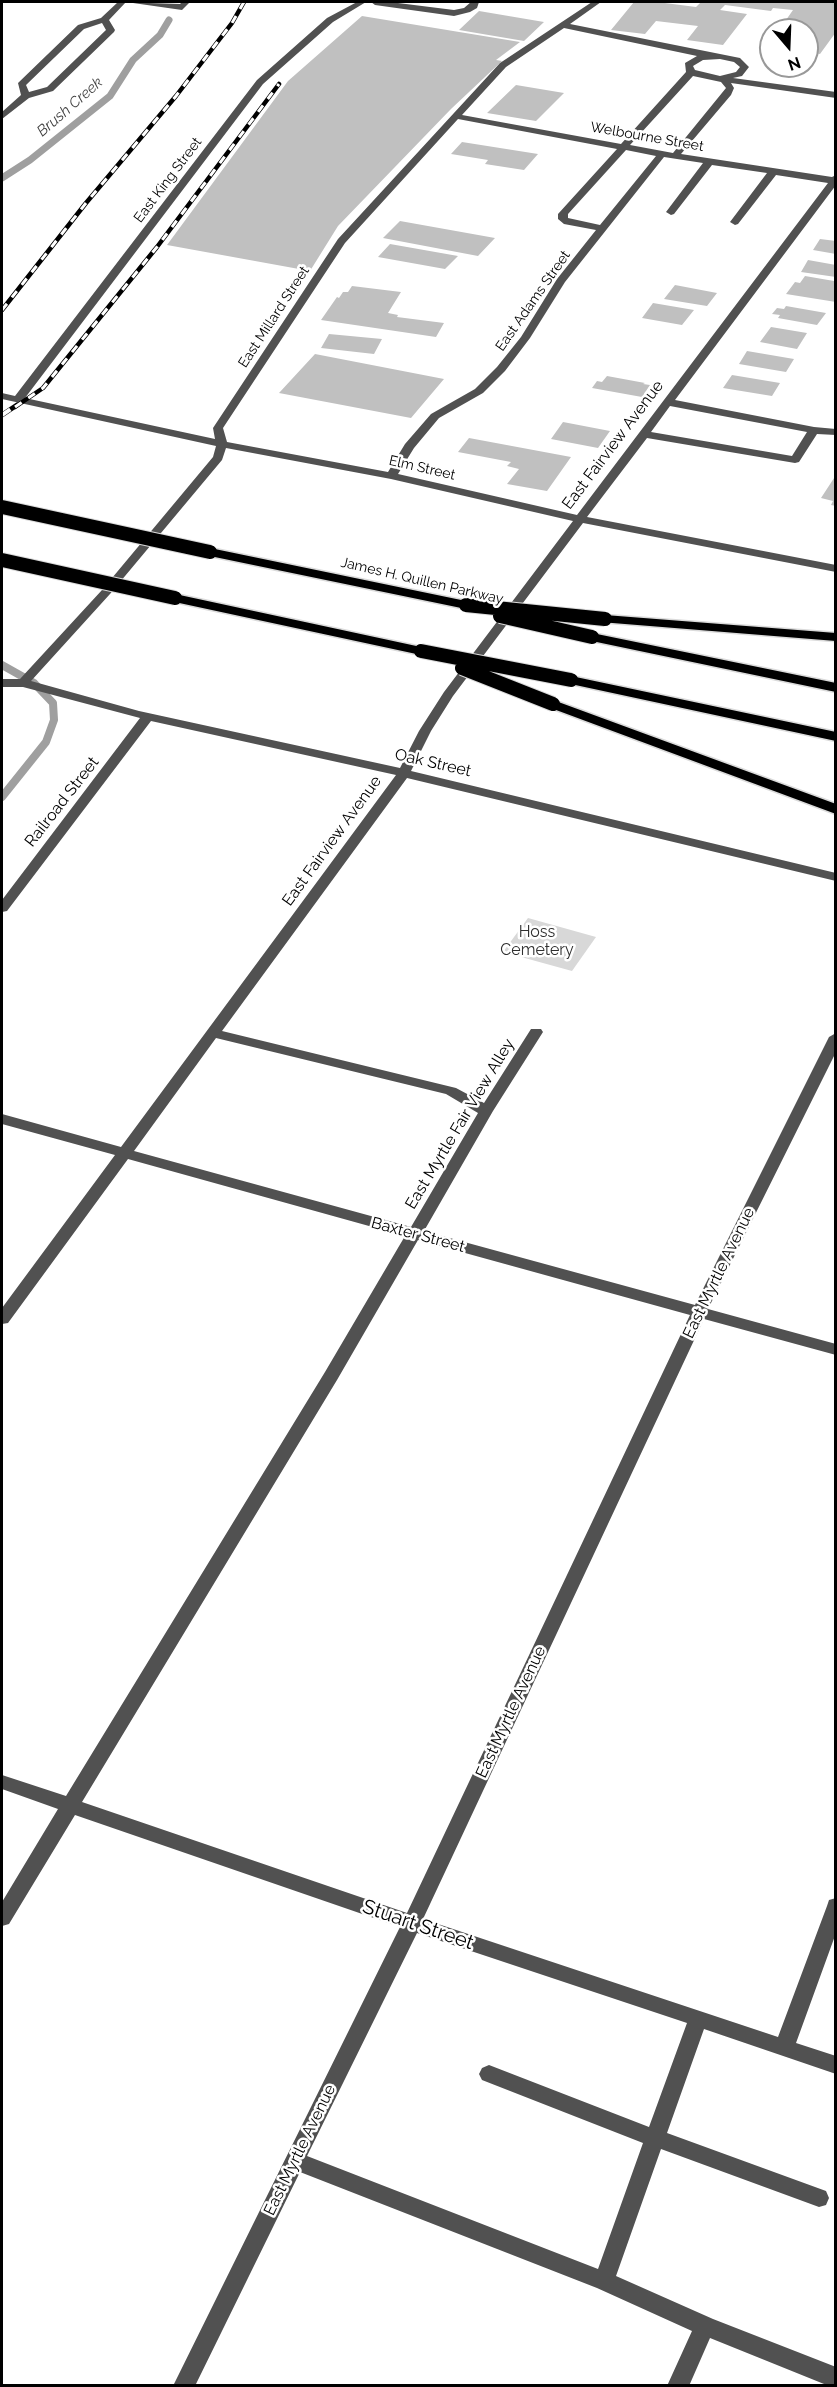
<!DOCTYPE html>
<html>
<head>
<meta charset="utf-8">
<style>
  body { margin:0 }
  #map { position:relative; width:837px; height:2387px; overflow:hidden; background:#fff; font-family:Raleway,sans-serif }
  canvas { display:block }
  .frame { position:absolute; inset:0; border:3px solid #000; pointer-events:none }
  .north { position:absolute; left:759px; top:18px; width:60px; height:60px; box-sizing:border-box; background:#fff; border:2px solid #999; border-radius:50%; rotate:161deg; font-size:16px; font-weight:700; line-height:24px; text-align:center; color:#000 }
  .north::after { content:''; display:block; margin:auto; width:21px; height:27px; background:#000; clip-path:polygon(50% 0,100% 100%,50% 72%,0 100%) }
</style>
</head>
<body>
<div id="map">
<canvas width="837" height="2387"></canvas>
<div class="frame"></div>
<div class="north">N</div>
</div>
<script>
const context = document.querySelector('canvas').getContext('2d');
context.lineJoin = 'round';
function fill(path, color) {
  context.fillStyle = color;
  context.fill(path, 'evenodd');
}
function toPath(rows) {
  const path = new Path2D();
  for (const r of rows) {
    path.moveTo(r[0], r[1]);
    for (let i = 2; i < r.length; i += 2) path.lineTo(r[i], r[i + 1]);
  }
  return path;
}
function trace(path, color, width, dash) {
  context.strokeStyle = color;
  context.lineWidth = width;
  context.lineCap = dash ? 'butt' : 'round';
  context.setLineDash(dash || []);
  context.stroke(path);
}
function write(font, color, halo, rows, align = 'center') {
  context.font = font + ' Raleway,sans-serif';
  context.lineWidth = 5;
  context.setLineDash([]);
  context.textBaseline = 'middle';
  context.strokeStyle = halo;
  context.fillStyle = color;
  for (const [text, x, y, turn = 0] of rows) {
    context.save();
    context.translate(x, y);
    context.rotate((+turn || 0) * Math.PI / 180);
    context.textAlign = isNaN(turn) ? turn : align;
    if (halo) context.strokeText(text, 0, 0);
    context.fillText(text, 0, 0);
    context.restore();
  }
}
const green = toPath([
  [528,918,596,937,572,971,503,952]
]);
const streamFar1 = toPath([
  [2,178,30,160,110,96,133,60,160,35,169,20]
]);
const stream = toPath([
  [2,665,34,683,53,703,54,720,46,742,2,797]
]);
const building = toPath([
  [634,2,657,2,696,7,701,2,836,2,836,32,820,54,807,52,807,30,779,30,793,10,773,8,771,11,725,5,720,10,747,14,723,45,687,40,698,26,656,21,645,34,611,30],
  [479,11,544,22,524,41,459,30],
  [362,16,520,42,496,60,502,61,451,109,338,226,310,271,167,245,288,81],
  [516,85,564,93,536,121,487,113],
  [462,142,538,154,524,170,485,164,488,160,451,154],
  [400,221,495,238,478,256,383,238],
  [820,239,836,241,836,254,813,250],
  [390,244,458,256,445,269,378,257],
  [808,260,836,265,836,277,801,272],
  [805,276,834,281,836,302,786,294,795,282,800,283],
  [675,285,717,293,707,306,664,299],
  [352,286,401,292,388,313,398,315,397,317,444,323,436,337,321,320,337,297,339,298,343,292,348,292],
  [653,303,694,310,682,325,642,318],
  [786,306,826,313,817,325,778,318,780,315,772,314,777,308,784,309],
  [771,327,807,333,797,349,760,342],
  [329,334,382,339,374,354,321,348],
  [747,351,794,359,786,372,739,364],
  [315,354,444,379,411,418,279,393],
  [732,375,780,383,772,396,723,388],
  [607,376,645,383,643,384,650,385,642,397,592,388,597,381,602,382],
  [563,422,610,431,598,448,551,439],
  [469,438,571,457,547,491,507,484,519,469,507,466,511,462,458,452],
  [836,475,836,506,831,505,833,501,821,498]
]);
const minor = toPath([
  [118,2,180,4,182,2,190,2,182,10,126,2,109,20,115,30,114,32,53,91,29,98,2,119,2,112,21,95,18,83,78,25,101,18,118,2],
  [102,23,106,30,47,87,29,92,26,85,84,29,102,23],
  [357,2,366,2,333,22,263,84,25,398,215,439,213,428,338,239,500,63,592,2,601,2,570,24,740,58,749,67,742,76,733,78,836,92,836,98,731,83,734,88,731,95,681,154,832,177,836,175,836,185,675,400,814,427,836,429,836,435,817,434,799,462,795,463,647,438,587,517,836,565,836,572,583,523,453,696,431,731,411,771,836,873,836,881,407,778,222,1031,456,1088,484,1103,531,1029,541,1029,543,1032,493,1111,424,1231,695,1305,829,1037,836,1033,836,1052,708,1309,836,1344,836,1355,704,1319,423,1919,778,2037,827,1906,829,1900,836,1898,836,1933,796,2043,836,2056,836,2074,704,2029,667,2133,826,2191,829,2198,826,2205,819,2207,661,2149,616,2276,713,2319,836,2367,836,2386,829,2386,710,2338,689,2386,667,2386,692,2331,597,2288,300,2172,195,2386,173,2386,400,1927,75,1815,9,1924,2,1926,2,1902,58,1809,2,1789,2,1775,66,1796,325,1372,405,1236,128,1159,8,1323,2,1324,2,1308,115,1155,2,1124,2,1114,121,1147,396,775,151,721,7,911,2,912,2,900,140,718,23,687,2,687,2,679,20,679,102,590,213,457,216,446,2,399,2,393,15,396,257,80,327,18,357,2],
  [564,28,697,56,685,63,686,72,621,144,462,115,506,67,564,28],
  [720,59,734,62,740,67,736,72,720,76,695,70,693,66,703,60,720,59],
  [693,76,721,82,726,88,673,153,630,145,693,76],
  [458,119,617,149,558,214,558,219,564,224,596,230,557,279,521,337,497,367,475,389,431,414,405,444,388,472,227,442,223,428,345,243,458,119],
  [626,150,656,156,600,225,568,218,568,214,626,150],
  [664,157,703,163,666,212,671,215,674,214,712,165,767,173,730,222,735,225,738,224,776,175,828,183,577,515,398,474,414,448,439,418,483,393,505,371,530,338,565,282,664,157],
  [670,406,807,432,792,456,651,432,670,406],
  [226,448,391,479,573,521,444,692,419,731,400,768,139,711,31,681,110,594,222,460,226,448],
  [216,1038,446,1094,478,1113,411,1227,134,1151,216,1038],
  [418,1240,690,1315,407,1913,82,1802,337,1380,418,1240],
  [417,1933,687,2023,649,2127,489,2065,482,2068,479,2074,482,2080,643,2143,598,2269,307,2156,417,1933],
  [371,2,390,2,454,10,464,8,471,2,479,2,477,8,470,12,454,16,375,5,371,2]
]);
const highway = toPath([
  [210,548,466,601,473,605,466,609,205,555,203,552,205,549,210,548],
  [175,594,421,647,428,651,421,655,170,601,168,598,170,595,175,594],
  [605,615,836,633,836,641,600,622,598,619,600,616,605,615],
  [592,633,836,683,836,692,587,640,585,637,587,634,592,633],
  [571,676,836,732,836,741,566,683,564,680,566,677,571,676],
  [553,700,836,804,836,814,548,707,546,704,548,701,553,700]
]);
const railFar1 = toPath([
  [2,310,86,203,176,96,232,23,244,2],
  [15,407,43,388,157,247,279,84]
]);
const rail = toPath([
  [2,415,17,405]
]);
const highwayBridge = toPath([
  [2,507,210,552],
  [2,560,175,598],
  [466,605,605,619],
  [500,616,592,637],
  [421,651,571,680],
  [462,668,553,704]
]);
const farStreetnames = [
  ["Welbourne Street",647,137,10],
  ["East King Street",168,180,-53],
  ["East Adams Street",533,301,-55],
  ["East Millard Street",274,317,-57],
  ["Elm Street",422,468,13],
  ["James H. Quillen Parkway",422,581,13]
];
const farWaternames = [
  ["Brush Creek",70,107,-41]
];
const streetNames = [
  ["East Fairview Avenue",613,445,-53],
  ["Oak Street",433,763,13],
  ["Railroad Street",62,802,-52],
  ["East Fairview Avenue",332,841,-54],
  ["East Myrtle Fair View Alley",460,1124,-59],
  ["Baxter Street",418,1235,15],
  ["East Myrtle Avenue",719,1273,-64],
  ["East Myrtle Avenue",511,1712,-65],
  ["East Myrtle Avenue",300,2150,-64]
];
const parkNames = [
  ["Hoss",537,932],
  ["Cemetery",537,950]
];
const nearStreetnames = [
  ["Stuart Street",418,1925,19]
];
fill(green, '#d8d8d8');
trace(streamFar1, '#9f9f9f', 7);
trace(stream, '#9f9f9f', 8);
fill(building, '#c0c0c0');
trace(highway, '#dbdbdb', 3);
fill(minor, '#515151');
fill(highway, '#000');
trace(railFar1, '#000', 4.5);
trace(rail, '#000', 5);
trace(railFar1, '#fff', 3, [8]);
trace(rail, '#fff', 4, [10]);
trace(highwayBridge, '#dbdbdb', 16, []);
trace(highwayBridge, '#000', 14);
write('14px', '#000', '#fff', farStreetnames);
write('italic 15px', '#404040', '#fff', farWaternames);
write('16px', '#000', '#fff', streetNames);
write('16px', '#2f2f2f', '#fff', parkNames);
write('20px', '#000', '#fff', nearStreetnames);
</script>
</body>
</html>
